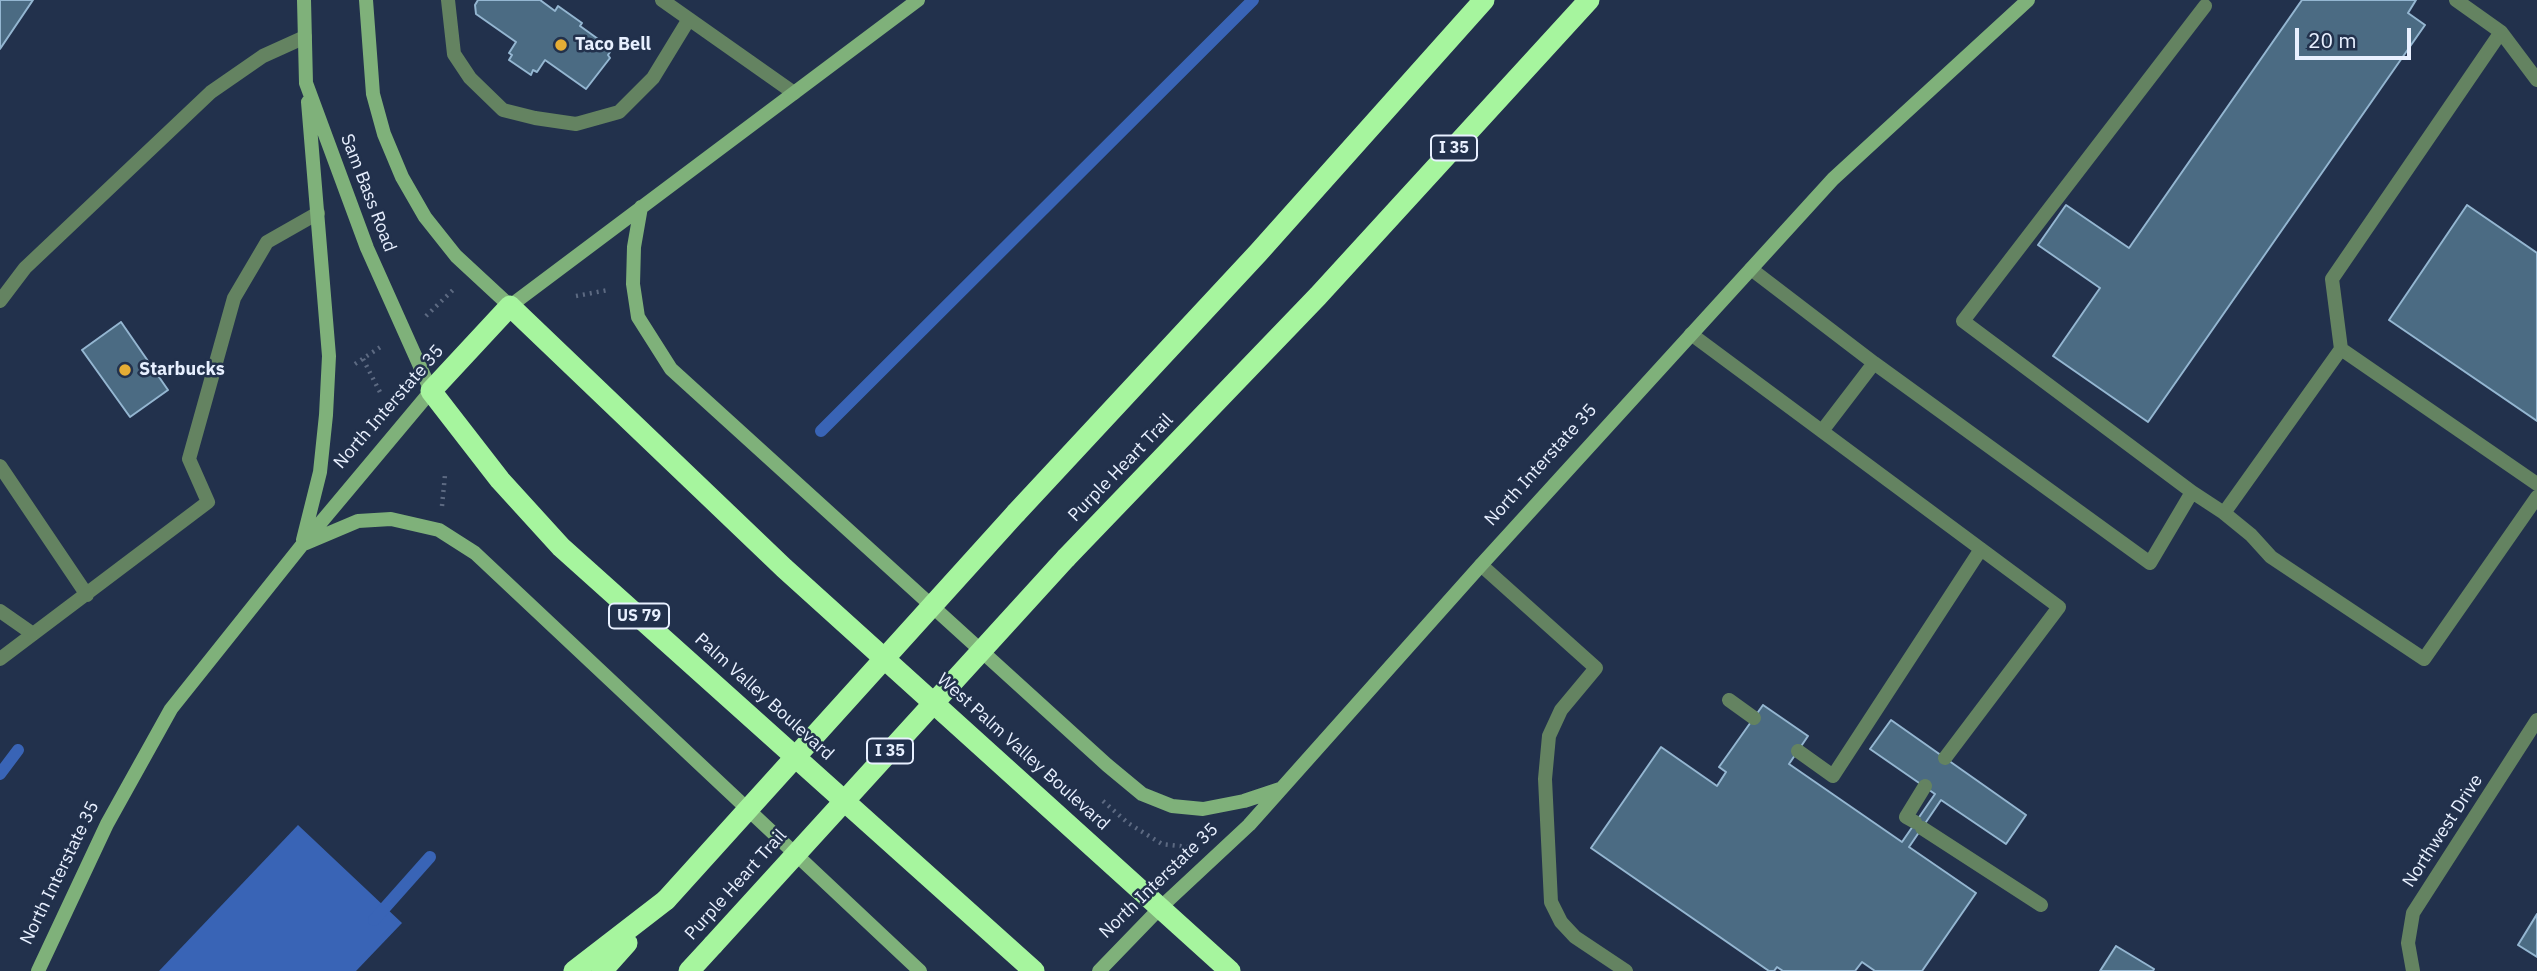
<!DOCTYPE html>
<html>
<head>
<meta charset="utf-8">
<style>
  body { margin:0 }
  #map { position:relative; width:2537px; height:971px; overflow:hidden; background:#22314c; font-family:"IBM Plex Sans",sans-serif }
  canvas { display:block }
  .scale { position:absolute; left:2295px; top:28px; width:116px; height:32px; box-sizing:border-box; border:4px solid #e8f0ff; border-top:0; padding-left:9px; font-size:21px; line-height:24px; white-space:nowrap; color:#e8f0ff; -webkit-text-stroke:5px #22314c; paint-order:stroke }
</style>
</head>
<body>
<div id="map">
<canvas width="2537" height="971"></canvas>
<div class="scale">20 m</div>
</div>
<script>
const context = document.querySelector('canvas').getContext('2d');
context.lineJoin = 'round';
function fill(path, color) {
  context.fillStyle = color;
  context.fill(path, 'evenodd');
}
function toPath(rows) {
  const path = new Path2D();
  for (const r of rows) {
    path.moveTo(r[0], r[1]);
    for (let i = 2; i < r.length; i += 2) path.lineTo(r[i], r[i + 1]);
  }
  return path;
}
function trace(path, color, width, dash) {
  context.strokeStyle = color;
  context.lineWidth = width;
  context.lineCap = dash ? 'butt' : 'round';
  context.setLineDash(dash || []);
  context.stroke(path);
}
function write(font, color, halo, rows, align = 'center') {
  context.font = font + ' "IBM Plex Sans",sans-serif';
  context.lineWidth = 5;
  context.setLineDash([]);
  context.textBaseline = 'middle';
  context.strokeStyle = halo;
  context.fillStyle = color;
  for (const [text, x, y, turn = 0] of rows) {
    context.save();
    context.translate(x, y);
    context.rotate((+turn || 0) * Math.PI / 180);
    context.textAlign = isNaN(turn) ? turn : align;
    if (halo) context.strokeText(text, 0, 0);
    context.fillText(text, 0, 0);
    context.restore();
  }
}
const water = toPath([
  [298,825,402,923,356,971,159,971]
]);
const stream = toPath([
  [821,431,1253,0],
  [0,774,18,750],
  [374,920,430,857]
]);
const building = toPath([
  [0,0,33,0,0,49,0,0],
  [478,0,540,0,555,11,558,6,582,23,580,26,612,49,608,55,610,58,586,89,545,60,537,72,533,70,531,75,509,60,512,55,509,53,516,42,476,14,475,5,478,0],
  [2302,0,2416,0,2408,13,2425,25,2148,422,2053,356,2100,288,2038,245,2066,205,2129,248,2302,0],
  [2467,205,2537,253,2537,421,2389,320,2467,205],
  [121,322,168,390,130,417,82,350,121,322],
  [1763,705,1808,736,1789,764,1902,842,1935,794,1870,749,1891,720,2026,815,2006,844,1941,800,1909,847,1976,893,1922,971,1875,971,1862,962,1855,971,1783,971,1777,967,1774,971,1769,971,1591,848,1661,747,1717,786,1726,772,1719,767,1763,705],
  [2537,914,2537,957,2518,945,2537,914],
  [2116,946,2154,969,2153,971,2100,971,2116,946]
]);
const path = toPath([
  [576,296,608,290],
  [426,316,455,288],
  [363,359,382,396],
  [355,364,382,346],
  [442,506,445,475],
  [1103,801,1128,823,1162,844,1188,847]
]);
const lane = toPath([
  [448,0,454,54,470,78,503,110,535,118,576,124,619,112,653,78,689,19],
  [662,0,794,93],
  [2456,0,2501,32,2537,80],
  [2501,32,2332,279,2341,349,2537,484],
  [1751,269,1874,363,2150,563,2192,492,1963,321,2205,6],
  [0,301,25,268,211,92,263,56,305,37],
  [1691,334,2059,607,1945,758],
  [1822,431,1874,363],
  [0,466,87,595],
  [2192,492,2224,513,2341,349],
  [2224,513,2251,535,2271,557,2424,659,2537,497],
  [1481,565,1596,668,1561,710,1549,736,1545,779,1551,902,1561,922,1575,937,1626,971],
  [0,611,33,634],
  [0,659,208,502,189,459,234,298,267,242,318,213],
  [1729,700,1754,718],
  [1798,751,1833,776,1981,549],
  [1915,822,1906,817,1925,786],
  [1922,828,2041,905]
]);
const street = toPath([
  [2413,971,2408,943,2413,913,2537,720]
]);
const secondary = toPath([
  [366,0,373,94,384,134,402,177,425,217,456,256,510,306,918,0],
  [641,207,634,247,633,284,638,317,671,369,1107,765,1142,794,1172,806,1203,809,1244,801,1280,789],
  [303,540,320,472,326,415,329,356,308,102],
  [306,543,358,521,391,519,439,530,475,553,920,971],
  [38,971,107,824,171,709,302,545,431,391,367,248,306,83,304,0],
  [1099,971,1161,907,1249,825,1481,565,1833,179,2028,0]
]);
const highway = toPath([
  [1016,513,1258,253,1484,0],
  [1066,558,1318,296,1589,0],
  [574,971,666,900],
  [602,971,627,943],
  [689,971,713,945],
  [1034,971,561,547,500,480,431,391,510,306,784,568,1230,971]
]);
const highwayBridge = toPath([
  [666,900,1016,513],
  [713,945,1066,558]
]);
const markers = [
  [561,45,7,"#e5ad35"],
  [125,370,7,"#e5ad35"]
];
const shields = [
  [1454,148,46],
  [639,616,60],
  [890,751,46]
];
const shieldNames = [
  ["I 35",1454,148],
  ["US 79",639,616],
  ["I 35",890,751]
];
const poiNames = [
  ["Taco Bell",575,45],
  ["Starbucks",139,370]
];
const streetNames = [
  ["Sam Bass Road",368,193,69],
  ["North Interstate 35",389,407,-49],
  ["North Interstate 35",1541,465,-48],
  ["Purple Heart Trail",1121,468,-46],
  ["Palm Valley Boulevard",764,697,42],
  ["West Palm Valley Boulevard",1023,752,42],
  ["Northwest Drive",2443,831,-57],
  ["North Interstate 35",60,873,-64],
  ["North Interstate 35",1159,881,-44],
  ["Purple Heart Trail",736,885,-48]
];
fill(water, '#3964b6');
trace(stream, '#3964b6', 12);
fill(building, '#4b6b83');
trace(building, '#94b6d1', 2);
trace(path, '#5d6a82', 4.5, [2, 5]);
trace(lane, '#648361', 14);
trace(street, '#648361', 14);
trace(secondary, '#7fb17a', 14);
trace(highway, '#a6f59e', 21);
trace(highwayBridge, '#a6f59e', 21);
for (const [x, y, r, color] of markers) {
  const dot = new Path2D();
  dot.arc(x, y, r, 0, 2 * Math.PI);
  context.fillStyle = color;
  context.fill(dot);
  trace(dot, '#22314c', 2.5);
}
for (const [x, y, w] of shields) {
  const box = new Path2D();
  box.roundRect(x - w / 2, y - 12.5, w, 25, 5);
  context.fillStyle = '#22314c';
  context.fill(box);
  trace(box, '#e8f0ff', 2);
}
write('bold 16px', '#e8f0ff', null, shieldNames);
write('bold 18px', '#e8f0ff', '#22314c', poiNames, 'left');
write('18px', '#e8f0ff', '#22314c', streetNames);
</script>
</body>
</html>
